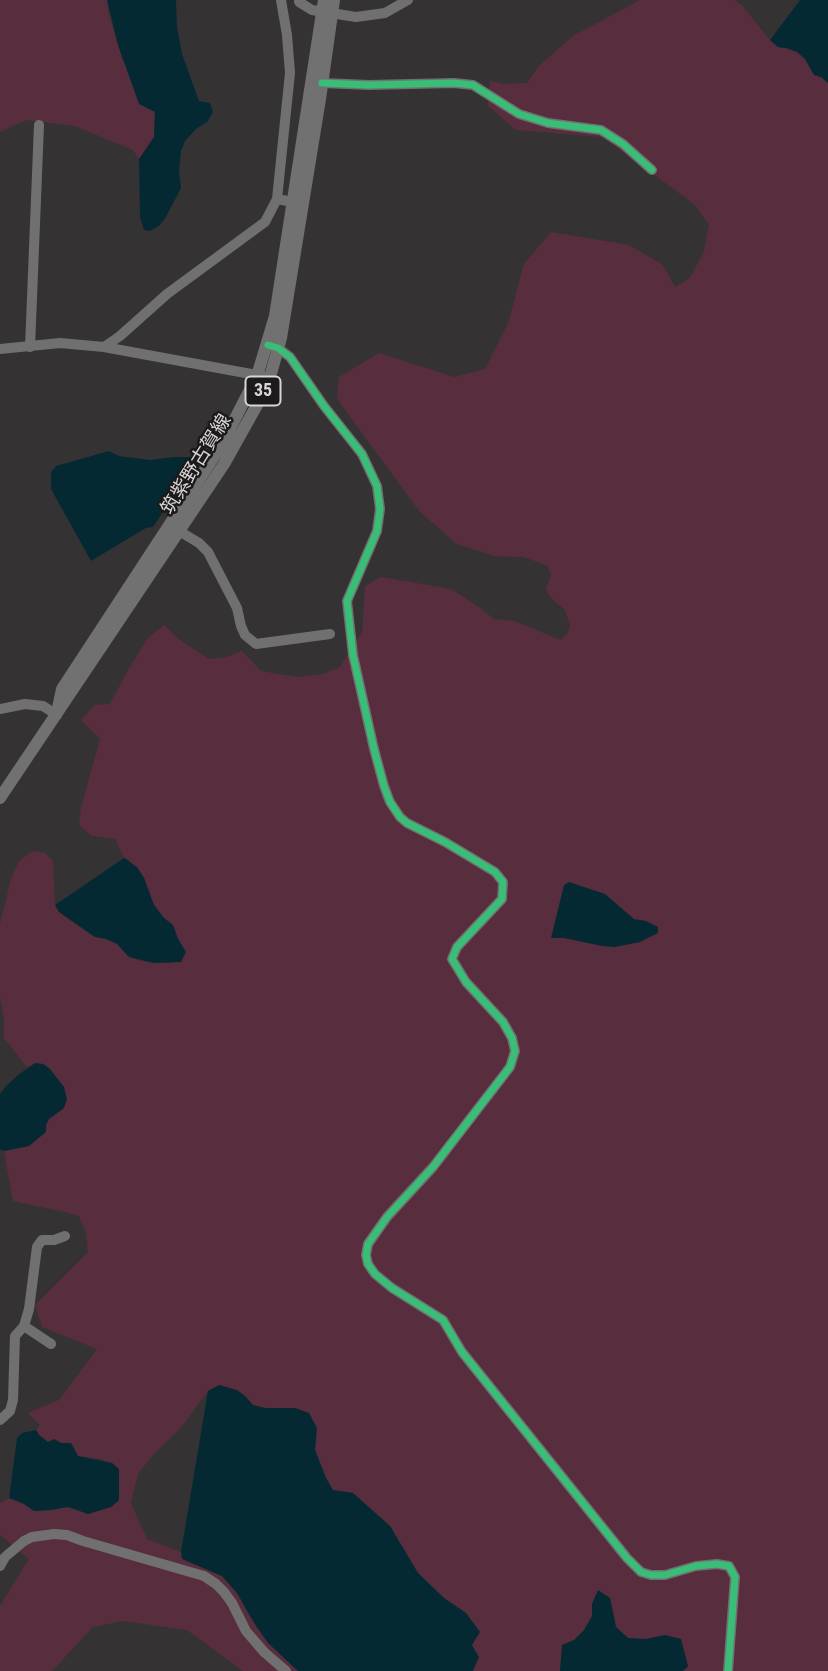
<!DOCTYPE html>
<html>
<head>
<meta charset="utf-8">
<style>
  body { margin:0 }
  canvas { display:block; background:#353233 }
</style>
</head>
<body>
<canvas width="828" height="1671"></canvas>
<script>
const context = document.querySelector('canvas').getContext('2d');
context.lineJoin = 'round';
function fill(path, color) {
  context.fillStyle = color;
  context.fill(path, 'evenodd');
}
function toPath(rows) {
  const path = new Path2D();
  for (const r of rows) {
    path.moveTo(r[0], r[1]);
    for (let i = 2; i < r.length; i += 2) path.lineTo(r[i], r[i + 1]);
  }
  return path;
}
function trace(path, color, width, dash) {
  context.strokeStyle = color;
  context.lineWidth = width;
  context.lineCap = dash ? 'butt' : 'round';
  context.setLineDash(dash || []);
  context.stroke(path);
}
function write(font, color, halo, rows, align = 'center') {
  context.font = font + ' "Roboto Condensed","Noto Sans JP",sans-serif';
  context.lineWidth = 5;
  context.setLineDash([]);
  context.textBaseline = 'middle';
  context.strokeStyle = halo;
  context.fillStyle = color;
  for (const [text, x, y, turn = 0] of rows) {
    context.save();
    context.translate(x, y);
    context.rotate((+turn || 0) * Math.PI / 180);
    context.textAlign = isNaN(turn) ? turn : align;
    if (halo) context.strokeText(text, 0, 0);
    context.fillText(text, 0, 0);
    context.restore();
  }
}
const green = toPath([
  [0,0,107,0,109,15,122,58,129,74,155,112,154,137,139,159,133,150,75,126,26,120,0,132],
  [640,0,734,0,741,4,770,40,777,47,786,48,797,52,805,59,814,75,821,77,828,83,828,1671,683,1671,688,1666,665,1635,646,1639,628,1638,616,1627,610,1598,592,1604,592,1616,584,1630,574,1640,562,1645,560,1671,473,1671,466,1613,444,1598,418,1573,390,1526,353,1493,333,1490,326,1478,315,1450,316,1428,295,1408,265,1408,253,1405,245,1396,219,1385,208,1391,180,1429,153,1455,138,1474,131,1503,147,1539,181,1552,183,1559,222,1576,237,1593,247,1612,268,1643,298,1671,243,1671,187,1630,123,1621,93,1627,52,1671,0,1671,0,1606,29,1559,0,1535,0,1503,9,1498,24,1504,34,1511,51,1510,68,1506,88,1514,111,1507,119,1500,118,1469,112,1463,101,1459,78,1456,71,1443,61,1443,54,1439,48,1442,39,1435,36,1430,40,1425,28,1413,59,1400,97,1349,42,1327,35,1305,88,1252,86,1233,79,1216,65,1212,13,1201,7,1168,4,1151,29,1146,45,1132,46,1125,49,1119,64,1108,64,1087,49,1068,36,1063,27,1067,4,1038,4,1020,0,996,0,924,11,879,19,861,33,851,45,853,53,861,55,905,59,912,81,928,95,937,106,939,117,944,129,957,141,961,154,963,171,963,186,952,178,939,173,925,164,918,154,905,144,878,130,861,124,857,115,839,92,836,79,825,81,808,100,739,81,720,94,705,110,704,128,670,148,638,164,625,181,641,209,659,227,657,242,651,261,671,297,677,323,674,340,667,362,632,365,586,381,577,451,589,480,608,494,619,515,621,560,640,567,634,570,626,565,610,552,599,546,589,551,576,548,566,524,557,494,556,457,544,420,512,337,399,339,377,379,353,454,377,485,369,508,323,524,264,551,232,629,245,663,265,675,287,690,278,704,251,709,225,694,204,602,137,516,130,488,106,490,81,503,84,527,83,539,66,573,36]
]);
const water = toPath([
  [107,0,176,0,177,27,182,54,199,101,210,103,213,112,207,122,196,129,185,141,181,151,179,171,181,188,166,217,159,226,150,231,144,230,140,217,139,159,154,137,155,112,139,104,118,45],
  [800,0,828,0,828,83,821,77,814,75,805,59,797,52,786,48,778,47,770,40],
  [109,451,119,456,150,460,173,457,200,457,153,527,146,528,91,561,51,489,51,472,56,466],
  [124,858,137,867,144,878,154,905,164,918,173,925,178,939,186,952,181,962,154,963,129,957,117,944,106,939,95,937,59,912,55,905],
  [569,882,605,894,634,919,646,921,658,927,658,933,640,942,615,947,602,946,564,938,551,938,564,885],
  [35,1063,43,1064,49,1068,64,1087,67,1099,64,1108,49,1119,46,1125,46,1132,29,1146,4,1151,0,1149,0,1094,6,1086,18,1075],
  [219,1385,237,1390,245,1396,253,1405,265,1408,295,1408,309,1413,317,1428,315,1450,326,1478,333,1490,353,1493,390,1526,418,1573,444,1598,466,1613,480,1632,472,1645,479,1657,473,1671,298,1671,268,1643,256,1626,237,1593,222,1576,182,1559,181,1552,208,1391],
  [36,1430,39,1435,48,1442,54,1439,61,1443,71,1443,78,1456,112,1463,119,1469,119,1500,111,1507,88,1514,68,1507,51,1510,34,1511,24,1504,9,1498,17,1438,22,1433],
  [598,1590,610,1598,616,1627,628,1638,646,1639,665,1635,681,1639,688,1666,683,1671,560,1671,562,1645,574,1640,584,1630,592,1616,592,1604]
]);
const minor = toPath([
  [299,0,299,2,312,10,356,17,385,13,408,0],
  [322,83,369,85,454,83,473,85,519,114,548,123,601,130,623,144,652,170],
  [277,199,290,73,287,35,281,0],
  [272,346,278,348,290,357,324,406,362,454,377,486,380,509,377,531,347,601,353,655,374,749,384,786,390,802,400,817,407,823,445,842,495,872,503,882,502,899,457,947,452,959,466,982,503,1022,512,1038,515,1051,510,1067,433,1167,387,1217,368,1244,366,1255,368,1264,375,1274,392,1288,443,1320,462,1352,627,1558,641,1572,651,1575,665,1575,696,1566,717,1564,729,1566,735,1577,728,1671],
  [30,347,39,125],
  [104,347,120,336,167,294,265,222,277,199,298,203],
  [0,349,60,343,104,347,262,376],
  [179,531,199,543,208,552,237,608,241,626,245,635,256,644,330,634],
  [0,709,25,704,43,706,57,715],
  [24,1326,51,1344],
  [0,1420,10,1411,13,1400,15,1336,24,1326,29,1309,37,1247,42,1240,54,1240,65,1236],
  [0,1566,5,1557,24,1541,32,1537,54,1534,67,1535,83,1541,204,1576,216,1584,224,1592,232,1603,246,1631,264,1652,286,1671]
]);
const major = toPath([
  [58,708,62,689,221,446,257,376,275,316,324,0],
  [0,798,224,464,257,405,270,377,281,338,320,99,334,0]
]);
const cycleway = toPath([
  [322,83,369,85,454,83,473,85,519,114,548,123,601,130,623,144,652,170],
  [268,345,278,348,290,357,324,406,362,454,377,486,380,509,377,531,347,601,353,655,374,749,384,786,390,802,400,817,407,823,445,842,495,872,503,882,502,899,457,947,452,959,466,982,503,1022,512,1038,515,1051,510,1067,433,1167,387,1217,368,1244,366,1255,368,1264,375,1274,392,1288,443,1320,462,1352,627,1558,641,1572,651,1575,665,1575,696,1566,717,1564,729,1566,735,1577,728,1671]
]);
const shields = [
  [263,391,35]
];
const shieldNames = [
  ["35",263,391]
];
const streetNames = [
  ["筑紫野古賀線",197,465,-58]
];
fill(green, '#582d3d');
fill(water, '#052933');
trace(minor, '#707071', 10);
trace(major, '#717171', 12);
trace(cycleway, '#3abd76', 7);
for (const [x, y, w] of shields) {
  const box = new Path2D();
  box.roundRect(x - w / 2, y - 14.5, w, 29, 5);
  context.fillStyle = '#1c1a1b';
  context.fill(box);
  trace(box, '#d9d6d7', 2);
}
write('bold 18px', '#d9d6d7', null, shieldNames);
write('19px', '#d9d6d7', '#1c1a1b', streetNames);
</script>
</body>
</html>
